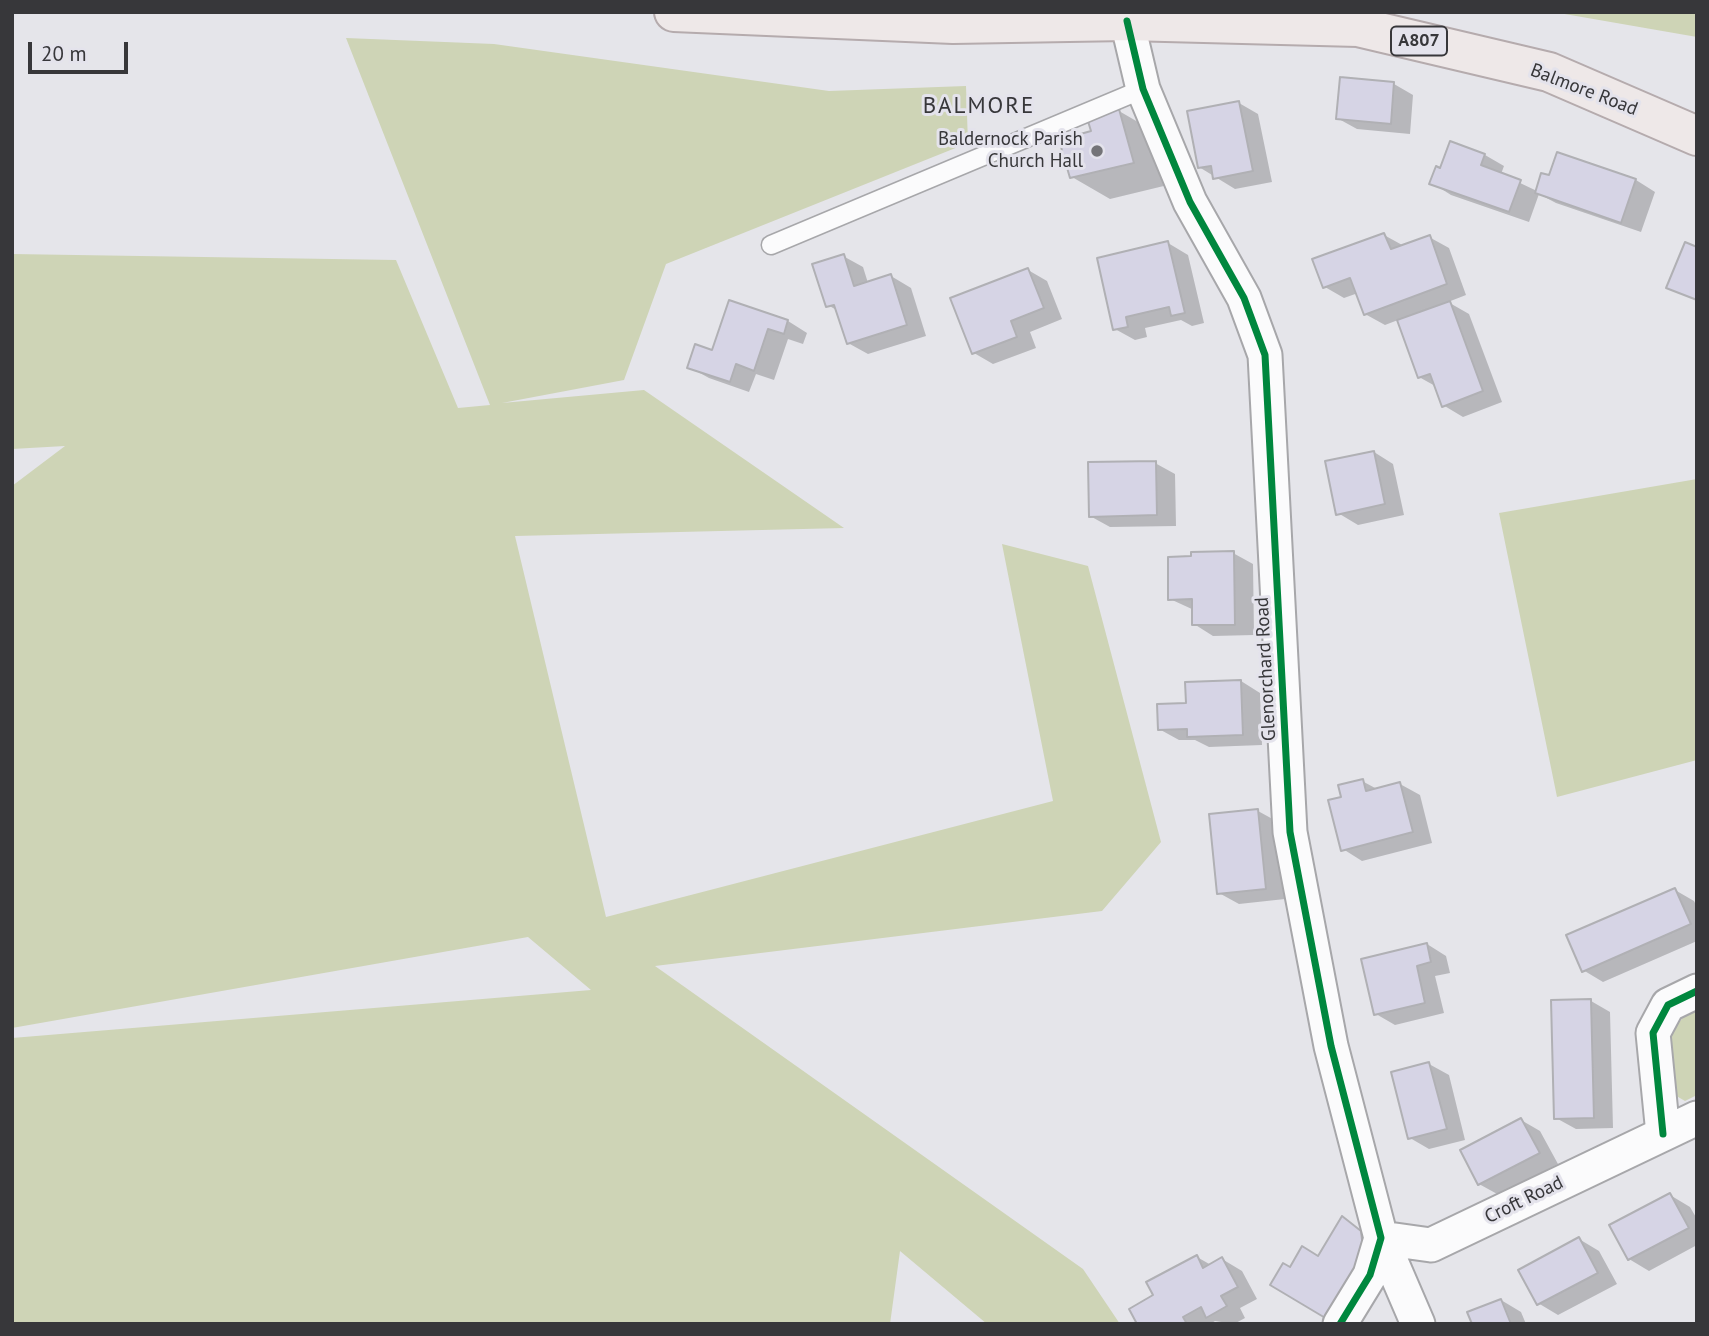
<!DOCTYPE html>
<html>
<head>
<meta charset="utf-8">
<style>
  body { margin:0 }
  #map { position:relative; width:1709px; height:1336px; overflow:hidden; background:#e5e5ea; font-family:"PT Sans",sans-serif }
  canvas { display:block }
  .frame { position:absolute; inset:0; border:14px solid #37373a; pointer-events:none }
  .scale { position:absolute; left:28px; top:42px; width:100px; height:32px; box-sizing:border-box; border:4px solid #37373a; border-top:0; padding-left:9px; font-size:21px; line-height:24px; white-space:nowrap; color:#37373a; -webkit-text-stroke:5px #e4e3ec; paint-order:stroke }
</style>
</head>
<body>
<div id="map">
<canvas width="1709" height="1336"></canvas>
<div class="frame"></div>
<div class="scale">20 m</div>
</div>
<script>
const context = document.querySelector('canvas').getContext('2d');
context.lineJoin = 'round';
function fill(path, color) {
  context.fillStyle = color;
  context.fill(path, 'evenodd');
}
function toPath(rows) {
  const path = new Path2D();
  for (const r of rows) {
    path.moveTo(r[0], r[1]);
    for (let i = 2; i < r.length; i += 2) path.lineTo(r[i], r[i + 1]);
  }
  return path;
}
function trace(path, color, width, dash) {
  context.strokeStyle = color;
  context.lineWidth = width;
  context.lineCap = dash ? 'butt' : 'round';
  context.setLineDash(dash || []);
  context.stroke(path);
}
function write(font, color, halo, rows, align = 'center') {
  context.font = font + ' "PT Sans",sans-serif';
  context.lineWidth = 6;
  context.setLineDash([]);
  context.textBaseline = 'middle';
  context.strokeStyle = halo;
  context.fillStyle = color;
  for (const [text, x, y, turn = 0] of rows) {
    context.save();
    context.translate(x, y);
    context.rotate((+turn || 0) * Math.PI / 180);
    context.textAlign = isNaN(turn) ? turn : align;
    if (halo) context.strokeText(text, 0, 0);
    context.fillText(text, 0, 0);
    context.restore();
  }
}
const green = toPath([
  [1553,12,1697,12,1697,37],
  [346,38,494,44,829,91,966,86,968,143,666,264,624,380,502,403,644,390,844,528,515,536,606,917,1053,801,1002,544,1088,566,1161,842,1102,911,655,966,1083,1269,1120,1324,987,1324,900,1251,890,1324,12,1324,12,1038,591,990,528,937,12,1028,12,486,65,446,12,449,12,254,396,260,458,408,490,405],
  [1697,479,1697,760,1557,797,1499,513],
  [1697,1010,1697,1095,1685,1101,1673,1094,1668,1036,1685,1015]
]);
const shadow = toPath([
  [1394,84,1413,95,1410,134,1357,129,1337,118],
  [1239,103,1258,114,1272,182,1235,189,1199,167],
  [1119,111,1157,133,1172,184,1110,199,1072,177,1093,132],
  [1558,154,1636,180,1655,192,1641,232,1556,203,1539,194,1529,222,1451,195,1432,183,1441,170,1485,155,1504,166,1501,174,1537,191,1550,177],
  [1384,235,1404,246,1429,237,1449,248,1466,295,1448,302,1469,314,1502,402,1463,417,1443,405,1437,387,1419,377,1398,320,1385,325,1365,314,1358,293,1344,298,1325,287],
  [1168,243,1188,255,1204,323,1192,326,1181,320,1145,328,1147,337,1135,340,1115,329],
  [843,256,863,267,868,283,891,276,911,288,926,336,868,354,848,343,838,311,828,305],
  [1028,270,1047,281,1062,319,1030,332,1036,348,993,364,974,353],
  [730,302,788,321,807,333,803,344,788,339,774,380,756,374,749,392,709,378,689,367,713,352],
  [1374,452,1393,464,1404,515,1358,525,1338,513],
  [1155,463,1175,474,1176,526,1110,527,1090,516],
  [1233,553,1253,564,1254,635,1213,636,1194,624,1194,610,1170,599],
  [1241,681,1260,693,1262,745,1209,747,1195,740,1179,740,1159,729,1188,705],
  [1362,781,1377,789,1400,784,1420,795,1432,843,1362,861,1343,849,1343,798],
  [1258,811,1278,822,1285,899,1239,904,1219,893],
  [1675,890,1694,901,1697,907,1697,941,1603,982,1583,970],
  [1427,944,1446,956,1450,973,1435,976,1444,1013,1395,1025,1376,1014],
  [1591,1001,1610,1012,1613,1128,1576,1129,1556,1118],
  [1429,1064,1449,1075,1465,1140,1429,1149,1410,1138],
  [1521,1120,1540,1131,1558,1164,1499,1195,1479,1184],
  [1670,1195,1690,1207,1697,1219,1697,1245,1649,1271,1629,1259],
  [1343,1218,1380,1244,1350,1324,1291,1269,1319,1258],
  [1579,1239,1599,1251,1617,1284,1558,1315,1538,1303],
  [1197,1257,1211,1265,1222,1259,1242,1271,1257,1299,1240,1308,1245,1318,1234,1324,1215,1321,1210,1324,1139,1324,1155,1296],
  [1501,1300,1521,1312,1526,1324,1474,1324]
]);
const building = toPath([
  [1340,77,1394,82,1391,124,1336,119,1340,77],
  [1239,101,1253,171,1213,179,1211,166,1198,168,1187,111,1239,101],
  [1119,109,1134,163,1070,178,1059,140,1091,131,1087,118,1119,109],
  [1450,141,1485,154,1481,165,1521,180,1509,212,1429,184,1436,166,1440,168,1450,141],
  [1557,152,1636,179,1621,223,1535,193,1541,173,1549,175,1557,152],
  [1384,233,1391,249,1430,235,1447,284,1364,315,1350,278,1323,288,1312,259,1384,233],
  [1168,241,1185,313,1171,316,1169,307,1126,317,1128,327,1113,330,1097,258,1168,241],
  [1685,242,1697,247,1697,300,1666,288,1685,242],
  [844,254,854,286,891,274,907,325,847,344,834,305,826,307,812,264,844,254],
  [1028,268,1044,308,1011,321,1017,337,972,354,950,298,1028,268],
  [729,300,788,320,784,334,768,329,754,371,736,364,730,382,687,368,695,344,712,350,729,300],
  [1450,301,1483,391,1442,407,1430,374,1418,378,1397,320,1450,301],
  [1374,451,1385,504,1336,515,1325,461,1374,451],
  [1156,461,1157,515,1089,517,1088,462,1156,461],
  [1234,551,1235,625,1192,625,1192,599,1168,600,1168,557,1191,556,1191,552,1234,551],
  [1241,680,1243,735,1187,737,1187,729,1158,730,1157,704,1186,703,1185,682,1241,680],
  [1363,779,1366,791,1400,782,1413,832,1341,851,1328,800,1341,797,1338,785,1363,779],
  [1258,809,1266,889,1217,894,1209,814,1258,809],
  [1675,888,1691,924,1582,972,1566,935,1675,888],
  [1427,943,1431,962,1417,966,1425,1003,1374,1015,1361,959,1427,943],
  [1591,999,1594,1118,1554,1119,1551,1000,1591,999],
  [1429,1062,1447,1129,1408,1139,1391,1072,1429,1062],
  [1521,1118,1540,1153,1478,1185,1460,1150,1521,1118],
  [1670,1193,1689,1228,1628,1260,1609,1225,1670,1193],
  [1342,1216,1361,1231,1364,1257,1327,1319,1270,1285,1283,1263,1290,1267,1302,1246,1318,1256,1342,1216],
  [1579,1237,1598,1273,1537,1305,1518,1270,1579,1237],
  [1197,1255,1203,1268,1222,1257,1238,1287,1221,1296,1227,1306,1206,1318,1201,1307,1183,1317,1187,1324,1137,1324,1129,1309,1153,1295,1146,1282,1197,1255],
  [1501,1299,1511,1324,1472,1324,1467,1312,1501,1299]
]);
const lane = toPath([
  [771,245,1143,89]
]);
const street = toPath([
  [1127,21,1143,89,1190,202,1244,298,1265,355,1290,832,1331,1046,1381,1238,1370,1275,1340,1324],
  [1663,1134,1653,1033,1668,1005,1697,991],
  [1381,1238,1431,1245,1697,1118],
  [1381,1238,1418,1324]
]);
const primary = toPath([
  [674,12,953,24,1127,21,1358,27,1549,72,1697,136]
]);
const cycleway = toPath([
  [1127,21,1143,89,1190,202,1244,298,1265,355,1290,832,1331,1046,1381,1238,1370,1275,1340,1324],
  [1663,1134,1653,1033,1668,1005,1697,991]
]);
const markers = [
  [1097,151,7,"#747478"]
];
const shields = [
  [1419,41,56]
];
const shieldNames = [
  ["A807",1419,41]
];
const streetNames = [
  ["Balmore Road",1584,90,21],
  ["Glenorchard Road",1266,669,-93],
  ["Croft Road",1524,1200,-26]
];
const poiNames = [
  ["Baldernock Parish",1083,140],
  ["Church Hall",1083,162]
];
const quarterNames = [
  ["BALMORE",979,106]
];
fill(green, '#ced4b6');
fill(shadow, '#0003');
fill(building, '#d6d4e5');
trace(building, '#b0b0b4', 2);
trace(lane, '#a7a7aa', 21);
trace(street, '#a7a7aa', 37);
trace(primary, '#b5abad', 42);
trace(lane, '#fbfbfc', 18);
trace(street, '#fbfbfc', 33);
trace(primary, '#eee8e8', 38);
trace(cycleway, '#00873e', 7);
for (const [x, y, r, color] of markers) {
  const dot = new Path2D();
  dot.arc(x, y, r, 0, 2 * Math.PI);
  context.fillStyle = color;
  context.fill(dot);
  trace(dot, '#e4e3ec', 2.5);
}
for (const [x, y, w] of shields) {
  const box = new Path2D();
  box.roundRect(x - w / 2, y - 14.5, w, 29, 5);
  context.fillStyle = '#e4e3ec';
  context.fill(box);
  trace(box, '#37373a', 2);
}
write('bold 18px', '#37373a', null, shieldNames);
write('19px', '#37373a', '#e4e3ec', streetNames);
write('19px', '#37373a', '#e4e3ec', poiNames, 'right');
context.letterSpacing = '2px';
write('23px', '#37373a', '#e4e3ec', quarterNames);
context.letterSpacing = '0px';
</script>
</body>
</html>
